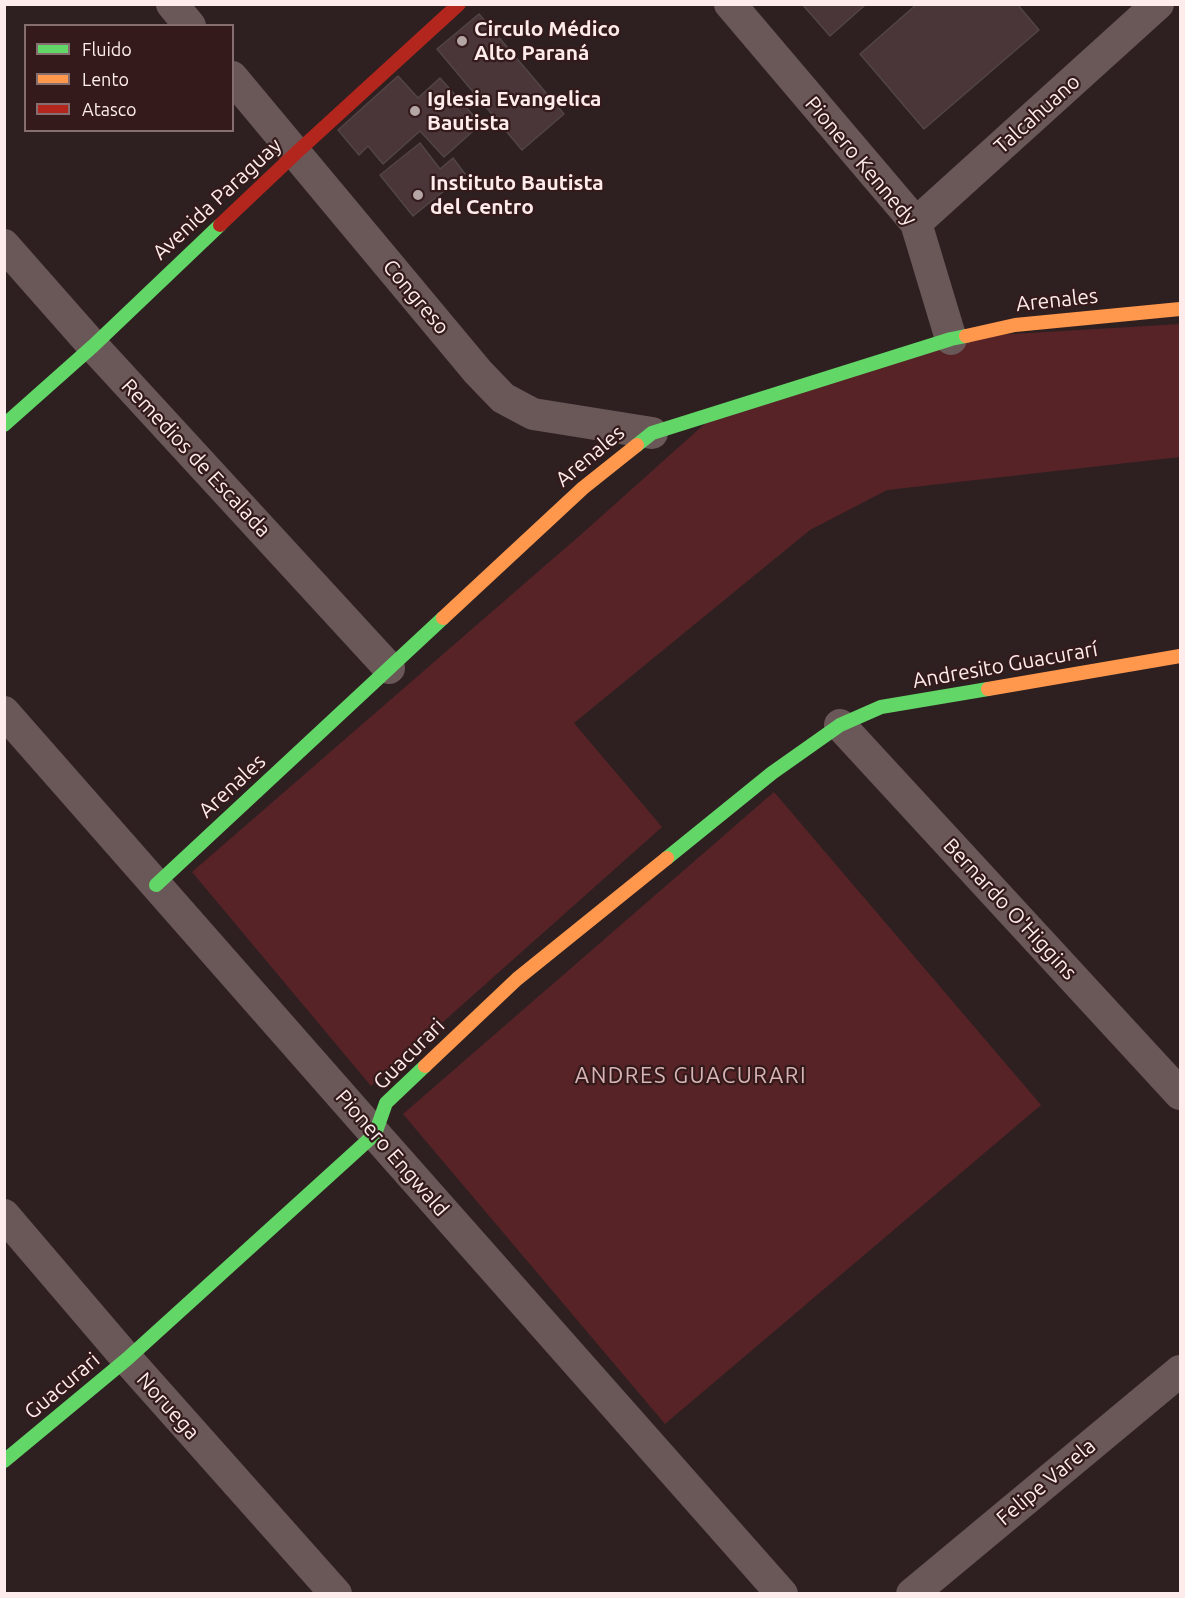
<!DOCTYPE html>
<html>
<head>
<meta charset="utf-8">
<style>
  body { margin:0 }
  #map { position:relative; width:1185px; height:1598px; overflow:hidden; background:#2e2021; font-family:Ubuntu,sans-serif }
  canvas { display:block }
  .frame { position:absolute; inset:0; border:6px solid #feecec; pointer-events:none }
  .legend { position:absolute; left:24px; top:24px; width:210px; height:108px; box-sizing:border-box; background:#341a1b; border:2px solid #856e6f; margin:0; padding:8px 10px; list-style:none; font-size:18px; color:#feecec }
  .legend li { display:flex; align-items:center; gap:12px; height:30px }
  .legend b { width:30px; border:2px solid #856e6f }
</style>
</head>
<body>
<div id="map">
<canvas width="1185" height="1598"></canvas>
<div class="frame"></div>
<ul class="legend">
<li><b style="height:8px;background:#63d668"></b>Fluido</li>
<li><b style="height:8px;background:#ff974d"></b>Lento</li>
<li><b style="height:8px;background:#b3261e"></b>Atasco</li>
</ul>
</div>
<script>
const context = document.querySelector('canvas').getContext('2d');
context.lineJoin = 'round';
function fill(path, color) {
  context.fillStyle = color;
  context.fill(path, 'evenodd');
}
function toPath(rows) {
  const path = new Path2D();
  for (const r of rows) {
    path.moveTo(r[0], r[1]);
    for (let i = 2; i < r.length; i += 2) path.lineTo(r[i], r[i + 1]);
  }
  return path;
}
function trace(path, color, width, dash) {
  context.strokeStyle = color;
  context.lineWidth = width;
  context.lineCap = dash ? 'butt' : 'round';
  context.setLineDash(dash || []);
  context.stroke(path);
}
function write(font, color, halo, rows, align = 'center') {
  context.font = font + ' Ubuntu,sans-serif';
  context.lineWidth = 4.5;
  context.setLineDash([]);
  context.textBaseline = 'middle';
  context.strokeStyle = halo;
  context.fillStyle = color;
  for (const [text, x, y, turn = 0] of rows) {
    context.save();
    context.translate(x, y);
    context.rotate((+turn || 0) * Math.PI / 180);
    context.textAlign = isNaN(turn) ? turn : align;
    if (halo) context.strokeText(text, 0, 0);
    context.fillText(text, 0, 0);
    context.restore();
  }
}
const green = toPath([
  [1180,324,1180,457,887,490,810,530,574,723,662,827,371,1086,192,872,585,531,709,420,979,336],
  [774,792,1041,1105,665,1424,403,1114]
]);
const building = toPath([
  [802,4,863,4,864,6,830,36,802,4],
  [917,4,1017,4,1039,30,924,129,860,54,917,4],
  [479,14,564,114,522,150,437,49,479,14],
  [398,76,418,98,440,78,481,124,444,157,420,131,383,164,368,146,359,155,338,130,398,76],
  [420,143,440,169,453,158,465,174,413,216,380,175,420,143]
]);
const street = toPath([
  [172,4,190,26],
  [730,4,916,223,951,339],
  [232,77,478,372,503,398,533,414,652,433],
  [916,223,1158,4],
  [4,245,93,346,389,668],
  [4,712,375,1134,782,1594],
  [840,725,1180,1094],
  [4,1215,127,1359,336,1594],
  [912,1594,1180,1371]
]);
const fast = toPath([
  [4,425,93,346,220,225],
  [637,445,652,433,951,339,966,336],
  [667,858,772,773,840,725,881,707,988,689],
  [156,885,443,618],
  [4,1461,127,1359,375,1134,386,1103,425,1066]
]);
const slow = toPath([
  [966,336,1015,325,1180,309],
  [443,618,583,488,637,445],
  [988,689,1180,656],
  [425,1066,517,979,667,858]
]);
const jam = toPath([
  [220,225,296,153,459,4]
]);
const markers = [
  [462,41,6,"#b5a5a5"],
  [415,111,6,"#b5a5a5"],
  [418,195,6,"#b5a5a5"]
];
const poiNames = [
  ["Circulo Médico",474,29],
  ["Alto Paraná",474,53],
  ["Iglesia Evangelica",427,99],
  ["Bautista",427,123],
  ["Instituto Bautista",430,183],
  ["del Centro",430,207]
];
const streetNames = [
  ["Talcahuano",1037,114,-42],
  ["Pionero Kennedy",861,161,50],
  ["Avenida Paraguay",217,199,-43],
  ["Congreso",416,297,50],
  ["Arenales",1057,300,-6],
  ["Arenales",590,456,-40],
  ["Remedios de Escalada",196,458,47],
  ["Andresito Guacurarí",1005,665,-10],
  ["Arenales",232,786,-43],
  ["Bernardo O'Higgins",1010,909,47],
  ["Guacurari",409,1054,-45],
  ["Pionero Engwald",392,1153,49],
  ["Guacurari",62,1386,-40],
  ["Noruega",168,1406,48],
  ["Felipe Varela",1046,1482,-40]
];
const neighbourhoodNames = [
  ["ANDRES GUACURARI",691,1076]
];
fill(green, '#572327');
fill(building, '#4a3538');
trace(building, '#514545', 1.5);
trace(street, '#6a5758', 32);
trace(fast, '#63d668', 14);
trace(slow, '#ff974d', 14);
trace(jam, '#b3261e', 14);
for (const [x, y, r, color] of markers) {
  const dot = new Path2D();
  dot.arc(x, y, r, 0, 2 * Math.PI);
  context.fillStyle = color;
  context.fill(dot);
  trace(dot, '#341a1b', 2);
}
write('bold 21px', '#feecec', '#341a1b', poiNames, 'left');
write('21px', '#feecec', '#341a1b', streetNames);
context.letterSpacing = '1.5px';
write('22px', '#d8b4b5', '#341a1b', neighbourhoodNames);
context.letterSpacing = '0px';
</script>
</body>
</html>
